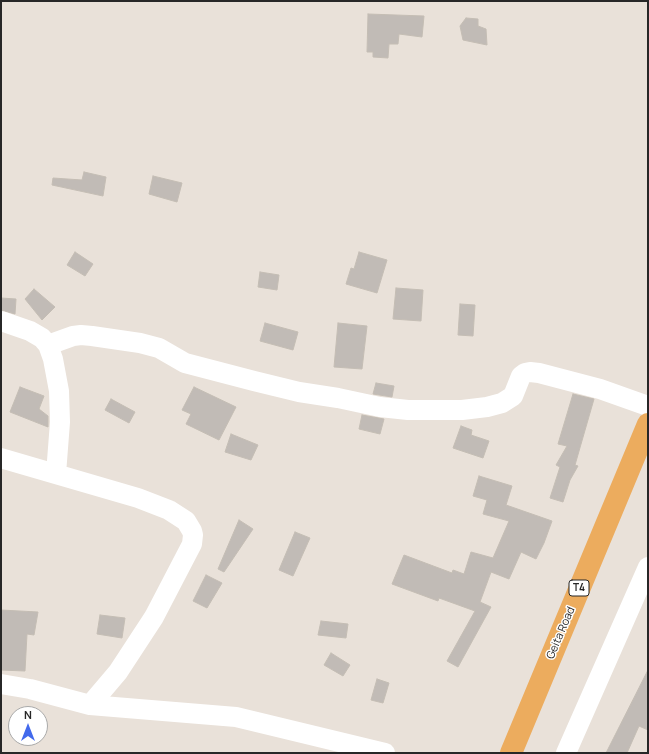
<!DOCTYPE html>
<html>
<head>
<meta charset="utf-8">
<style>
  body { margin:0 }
  #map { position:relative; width:649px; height:754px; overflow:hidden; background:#e9e1d9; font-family:Manrope,sans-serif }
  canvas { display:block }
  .frame { position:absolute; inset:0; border:2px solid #272727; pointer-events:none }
  .north { position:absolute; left:8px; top:706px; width:40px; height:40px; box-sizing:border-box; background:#fff; border:1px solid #a9a9a9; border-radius:50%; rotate:0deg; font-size:11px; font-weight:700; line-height:16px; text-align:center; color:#272727 }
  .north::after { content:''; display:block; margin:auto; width:14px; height:18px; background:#436aec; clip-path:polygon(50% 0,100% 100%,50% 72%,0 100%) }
</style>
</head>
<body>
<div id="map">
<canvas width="649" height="754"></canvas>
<div class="frame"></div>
<div class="north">N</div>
</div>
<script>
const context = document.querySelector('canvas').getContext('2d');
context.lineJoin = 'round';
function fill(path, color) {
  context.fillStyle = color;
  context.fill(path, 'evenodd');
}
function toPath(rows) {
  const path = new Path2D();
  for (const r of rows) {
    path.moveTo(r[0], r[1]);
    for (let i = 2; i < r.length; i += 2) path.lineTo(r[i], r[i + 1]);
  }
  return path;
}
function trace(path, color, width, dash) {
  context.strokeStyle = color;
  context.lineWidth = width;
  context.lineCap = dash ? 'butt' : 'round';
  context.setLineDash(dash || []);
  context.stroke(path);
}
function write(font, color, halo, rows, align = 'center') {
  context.font = font + ' Manrope,sans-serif';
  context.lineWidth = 3;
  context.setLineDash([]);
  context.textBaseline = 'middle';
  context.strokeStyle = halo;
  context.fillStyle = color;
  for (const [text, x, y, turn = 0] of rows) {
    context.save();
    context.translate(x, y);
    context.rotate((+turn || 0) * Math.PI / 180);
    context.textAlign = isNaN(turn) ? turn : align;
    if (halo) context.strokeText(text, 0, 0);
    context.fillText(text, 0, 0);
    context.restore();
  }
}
const building = toPath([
  [368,14,424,16,422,37,399,34,398,44,389,44,388,58,373,57,373,52,367,52,368,14],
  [466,18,478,19,478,26,486,29,487,45,463,40,460,26,466,18],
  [84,172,106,177,103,196,52,185,53,178,82,180,84,172],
  [153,176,182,183,177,202,149,194,153,176],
  [75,252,93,264,85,276,67,265,75,252],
  [359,252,387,260,377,293,346,284,351,268,354,269,359,252],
  [260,272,279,275,277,290,258,287,260,272],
  [396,288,423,290,421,321,393,319,396,288],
  [34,289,55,307,42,320,25,299,34,289],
  [1,298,16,299,15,314,1,310,1,298],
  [460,304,475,305,473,336,458,335,460,304],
  [265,323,298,332,293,350,260,341,265,323],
  [338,323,367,326,362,369,334,367,338,323],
  [376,383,394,386,392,397,373,394,376,383],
  [20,387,44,396,39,409,48,416,48,427,10,412,20,387],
  [194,387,236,407,219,440,186,424,191,414,182,410,194,387],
  [573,394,594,399,575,465,578,466,570,480,563,502,550,498,560,467,556,465,567,446,558,444,573,394],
  [111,399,135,412,129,423,105,410,111,399],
  [362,415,384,419,380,434,359,429,362,415],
  [461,426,472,430,471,435,489,441,483,458,453,448,461,426],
  [231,434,258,445,251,460,225,452,231,434],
  [479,476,512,486,506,505,552,521,544,543,536,559,521,552,509,579,491,572,480,602,491,607,458,667,447,661,475,611,439,598,438,601,392,584,404,555,452,573,453,570,464,574,471,552,493,558,509,521,483,514,487,500,473,496,479,476],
  [239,520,253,529,224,572,218,569,239,520],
  [295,532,310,538,293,576,279,570,295,532],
  [206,575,222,583,207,608,193,601,206,575],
  [1,610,38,612,34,635,27,634,25,671,1,670,1,610],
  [100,615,125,618,122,638,97,634,100,615],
  [321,621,348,624,346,638,318,635,321,621],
  [331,653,350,665,343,676,324,665,331,653],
  [648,670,648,730,639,726,627,753,606,753,648,670],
  [377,679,389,683,383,703,371,700,377,679]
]);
const minor = toPath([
  [1,321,30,331,42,338,48,345,53,359,59,391,60,422,56,474],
  [48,345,73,336,81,335,92,336,140,343,159,348,185,363,254,381,299,392,338,398,380,407,408,410,462,410,487,407,502,403,513,396,521,376,525,373,530,372,539,373,600,389,648,406],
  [1,458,138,498,169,510,186,521,192,531,193,535,192,544,154,617,118,672,90,705],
  [1,684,30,689,90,705,236,717,385,753],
  [566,753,648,567]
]);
const trunk = toPath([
  [511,753,648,424]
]);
const shields = [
  [579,588,20]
];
const shieldNames = [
  ["T4",579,588]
];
const streetNames = [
  ["Geita Road",561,633,-67]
];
fill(building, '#c1bbb6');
trace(building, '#c4bdb4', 1);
trace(minor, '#fff', 20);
trace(trunk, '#ecac5e', 22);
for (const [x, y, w] of shields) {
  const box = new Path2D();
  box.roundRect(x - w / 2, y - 8, w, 16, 3);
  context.fillStyle = '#fff';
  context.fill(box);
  trace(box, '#272727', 1);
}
write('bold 10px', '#272727', null, shieldNames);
write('11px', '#272727', '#fff', streetNames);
</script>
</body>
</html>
